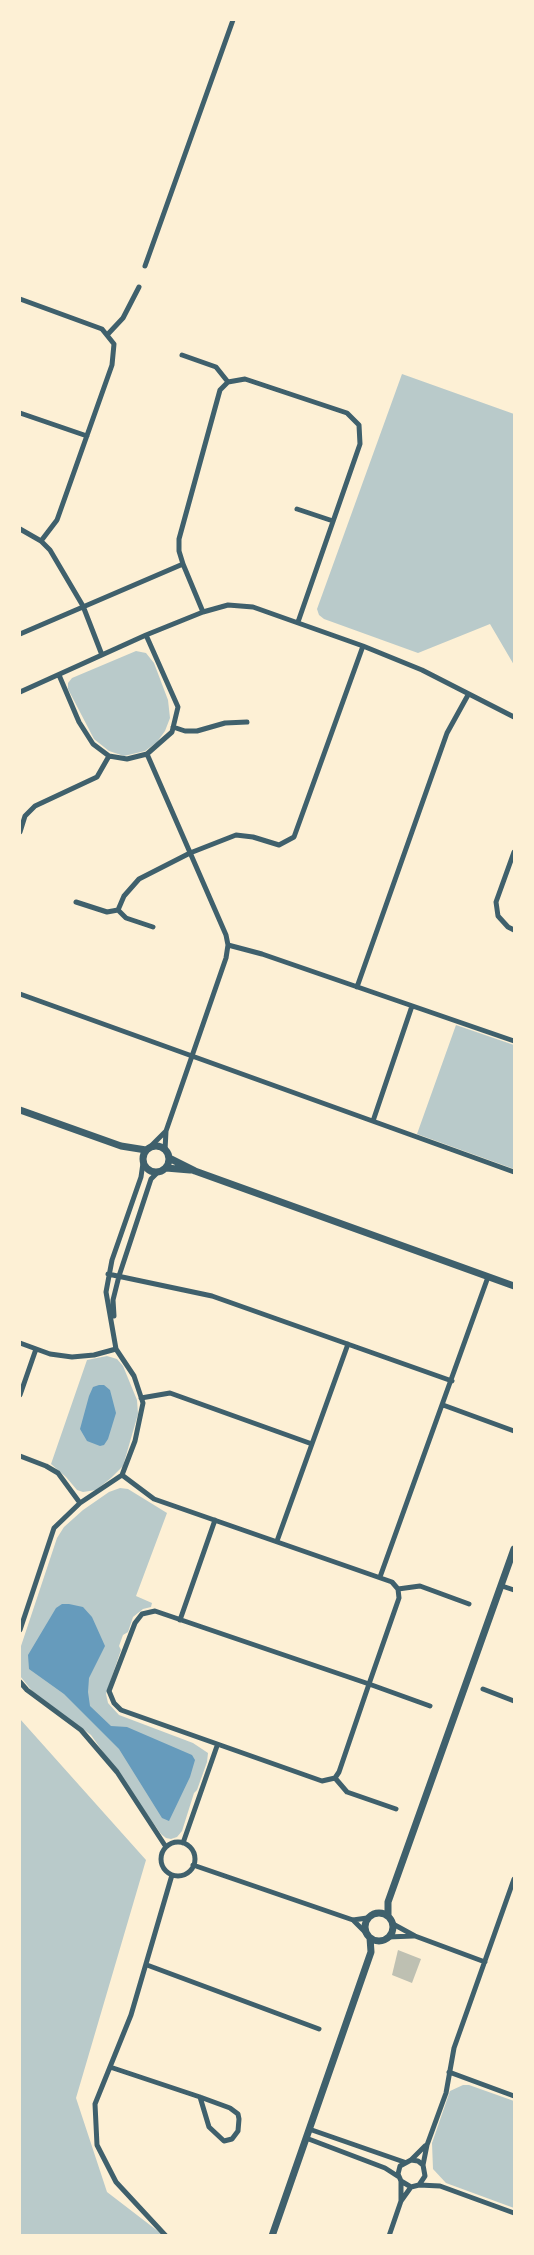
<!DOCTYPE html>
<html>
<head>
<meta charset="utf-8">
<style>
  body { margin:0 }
  #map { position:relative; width:534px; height:2255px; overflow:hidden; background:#fdf0d5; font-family:Quicksand,sans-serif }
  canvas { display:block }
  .frame { position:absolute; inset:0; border:21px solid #fdf0d5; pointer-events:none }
</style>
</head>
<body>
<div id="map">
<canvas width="534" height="2255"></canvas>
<div class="frame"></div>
</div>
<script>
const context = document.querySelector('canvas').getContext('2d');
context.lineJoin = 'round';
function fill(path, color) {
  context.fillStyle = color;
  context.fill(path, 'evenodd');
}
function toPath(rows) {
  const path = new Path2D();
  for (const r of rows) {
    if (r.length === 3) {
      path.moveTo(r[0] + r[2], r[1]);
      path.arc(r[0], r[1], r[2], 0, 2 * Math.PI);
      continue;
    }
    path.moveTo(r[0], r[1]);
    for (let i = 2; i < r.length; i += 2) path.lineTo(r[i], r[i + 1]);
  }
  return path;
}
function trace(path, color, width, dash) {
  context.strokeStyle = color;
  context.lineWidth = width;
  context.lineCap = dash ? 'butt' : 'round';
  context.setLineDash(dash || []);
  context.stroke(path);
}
const green = toPath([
  [402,374,514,414,514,665,490,624,418,653,324,619,319,615,317,609],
  [136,651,146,653,154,663,168,700,170,718,165,731,157,742,145,751,124,756,109,751,94,739,68,689,68,683,72,678],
  [456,1025,514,1045,514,1169,417,1134],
  [107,1356,117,1359,123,1366,137,1400,138,1414,123,1466,111,1478,96,1490,83,1492,77,1490,66,1477,51,1464,87,1360],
  [120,1488,128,1489,167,1513,136,1596,152,1603,151,1607,143,1609,133,1617,128,1632,123,1635,119,1646,121,1650,106,1694,108,1703,119,1715,193,1743,208,1753,207,1762,197,1790,194,1793,182,1831,177,1837,171,1839,166,1838,161,1834,91,1735,33,1692,20,1676,20,1649,57,1538,64,1527,83,1510,109,1492],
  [20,1719,146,1860,76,2098,107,2192,163,2235,20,2235],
  [463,2085,469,2085,514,2101,514,2208,446,2183,433,2169,432,2143,450,2091]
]);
const water = toPath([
  [99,1385,104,1385,110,1390,116,1413,108,1439,104,1445,100,1446,87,1441,80,1429,89,1396,93,1387],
  [62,1604,69,1604,83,1607,92,1617,105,1646,89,1678,88,1692,90,1706,111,1726,127,1727,192,1755,195,1760,190,1777,169,1821,162,1818,119,1749,64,1694,29,1669,28,1655,56,1608]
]);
const building = toPath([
  [398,1950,421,1959,412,1983,392,1975]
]);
const minor = toPath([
  [145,266,233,20],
  [20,299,102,329,114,344,112,365,57,520,41,541],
  [108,334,123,318,139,287],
  [182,355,216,367,228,382],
  [20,413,87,436],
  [297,509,333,521],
  [20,529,41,541,50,550,83,606,102,655],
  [203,612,183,564,179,551,179,539,220,390,228,382,245,379,347,413,359,425,360,444,298,622],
  [20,634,183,564],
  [59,675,79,722,93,744,109,756,127,759,147,754,172,732,178,707,146,635],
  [20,692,146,635,203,612,228,605,253,607,363,646,422,670,514,717],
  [173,727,185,731,197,731,225,723,247,722],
  [147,754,226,935,228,945,226,958,166,1131,165,1150],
  [20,832,25,816,35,806,97,777,109,756],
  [514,852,496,902,498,916,508,927,514,930],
  [76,902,107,912,118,910],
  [118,910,124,896,139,879,190,853,236,835,253,837,279,845,294,837,363,646],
  [118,910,126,918,153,927],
  [228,945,262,954,514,1041],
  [357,987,447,733,468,695],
  [20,994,514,1172],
  [373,1121,412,1006],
  [150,1147,166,1131],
  [108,1274,212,1296,452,1381],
  [114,1316,113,1300,119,1276,151,1179,158,1172],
  [20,1343,50,1354,72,1357,94,1355,116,1349],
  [20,1395,36,1349],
  [141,1398,170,1393,312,1444],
  [443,1405,514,1431],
  [20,1456,46,1466,58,1473,80,1503],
  [122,1475,154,1499,392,1582,398,1589,399,1598,369,1684,339,1772,335,1778,322,1781,121,1710,114,1703,109,1691,135,1623,142,1614,155,1611,369,1684,430,1706],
  [277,1541,348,1344],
  [380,1577,488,1277],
  [502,1586,514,1590],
  [398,1589,420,1586,469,1604],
  [180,1620,215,1520],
  [20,1630,54,1528,80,1503,122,1475,135,1441,143,1403,134,1376,116,1349,106,1292,112,1260,141,1177,143,1163],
  [20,1682,27,1690,81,1730,117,1772,166,1847],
  [483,1689,514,1701],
  [335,1778,347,1792,396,1809],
  [178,1859,17],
  [183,1843,217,1746],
  [193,1865,353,1920,367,1918],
  [353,1920,365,1932],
  [393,1924,415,1936,485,1962],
  [388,1937,413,1936],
  [147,1965,319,2029],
  [110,2067,200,2097,230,2108,238,2114,239,2119,238,2131,232,2139,224,2141,209,2127,200,2097],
  [449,2072,514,2096],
  [309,2129,404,2162],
  [306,2138,385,2168,399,2177],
  [411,2160,425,2146],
  [423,2165,427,2145,446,2093,454,2048,514,1879],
  [401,2181,411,2187,419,2185,425,2176,423,2165,418,2161,411,2160,400,2166,398,2174,401,2181,401,2201],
  [419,2185,440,2186,514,2213],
  [166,2236,116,2182,97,2145,95,2104,131,2015,172,1875],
  [389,2236,401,2201,411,2187]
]);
const tertiary = toPath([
  [20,1110,121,1146,146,1150],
  [156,1159,13],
  [169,1158,195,1171,514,1286],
  [166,1168,190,1170],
  [379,1927,14],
  [388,1916,388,1902,514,1549],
  [272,2236,371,1952,370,1938]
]);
fill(green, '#b9caca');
fill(water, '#669bbc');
fill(building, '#bec0b2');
trace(minor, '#3f606c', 5);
trace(tertiary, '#3f606c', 7);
</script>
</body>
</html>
